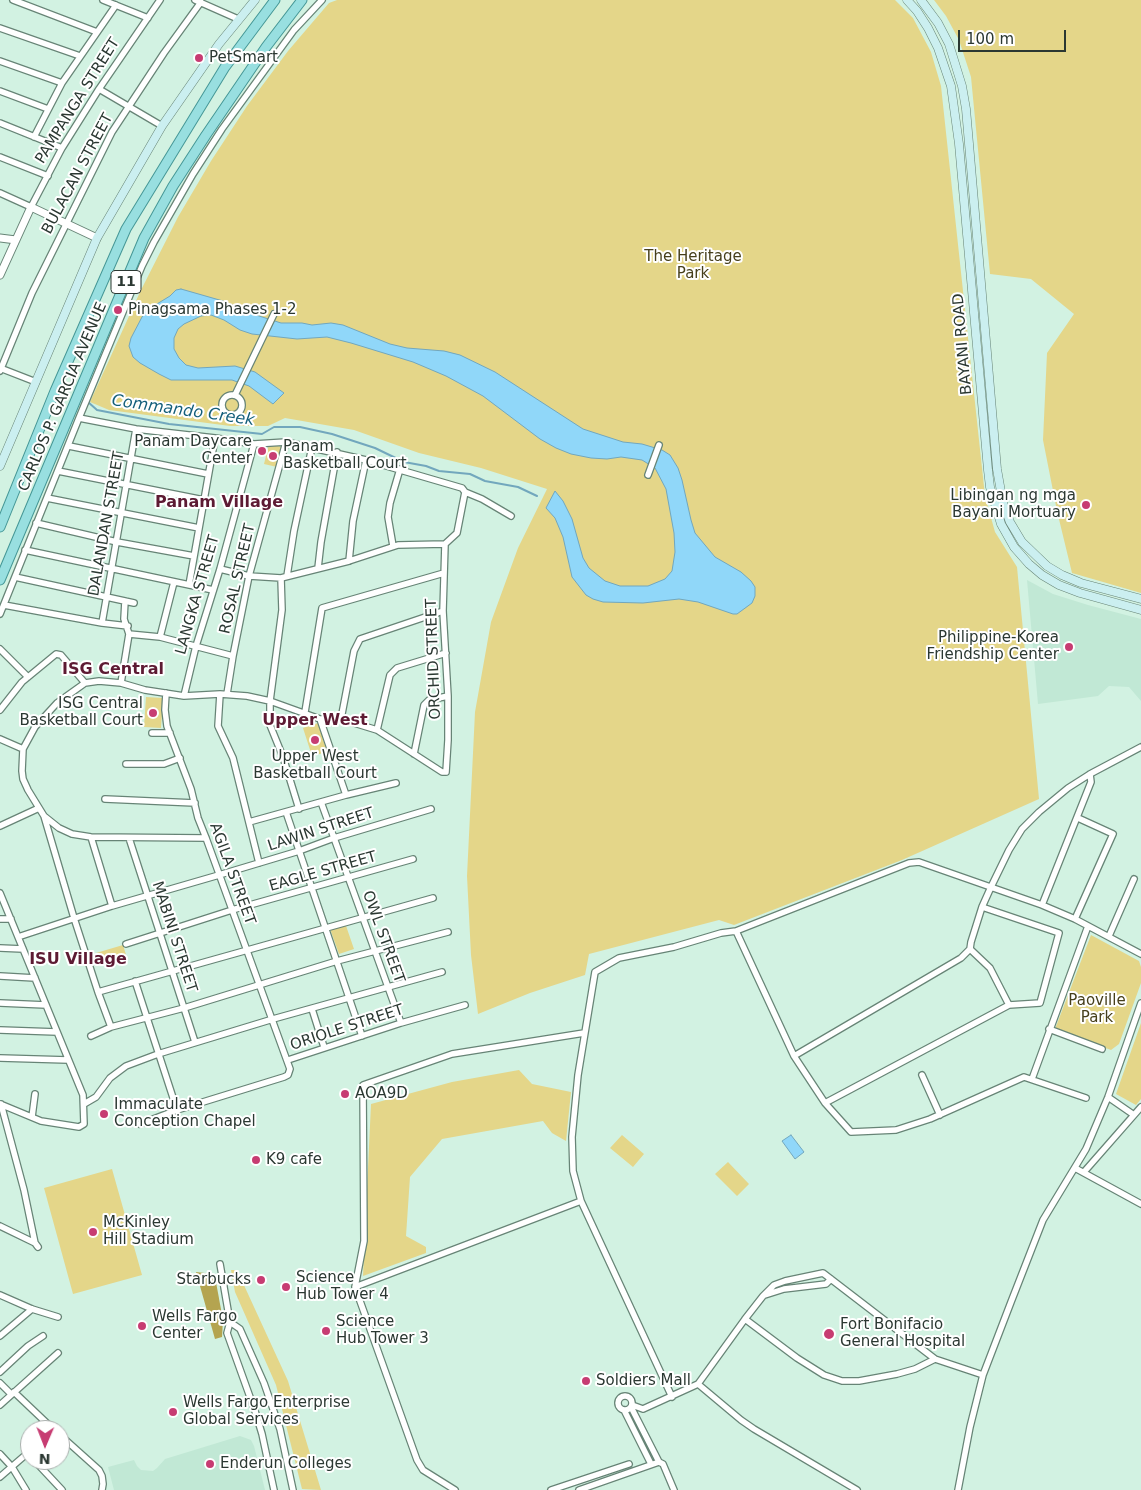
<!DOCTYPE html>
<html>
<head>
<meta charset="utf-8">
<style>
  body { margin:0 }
  #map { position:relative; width:1141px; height:1490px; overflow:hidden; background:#d2f2e2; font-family:"DejaVu Sans",sans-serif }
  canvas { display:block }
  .north { position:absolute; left:20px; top:1420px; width:50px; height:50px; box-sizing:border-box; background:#fff; border:1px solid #aaafad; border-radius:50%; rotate:181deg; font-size:14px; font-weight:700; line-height:20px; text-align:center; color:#2b3832 }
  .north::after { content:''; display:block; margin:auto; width:18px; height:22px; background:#c73c72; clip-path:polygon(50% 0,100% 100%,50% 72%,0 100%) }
  .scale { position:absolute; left:958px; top:30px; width:108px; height:22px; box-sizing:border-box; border:2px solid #2b3832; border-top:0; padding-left:6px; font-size:15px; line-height:18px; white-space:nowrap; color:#2b3832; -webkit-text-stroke:4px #fff; paint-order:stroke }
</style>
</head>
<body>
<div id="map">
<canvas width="1141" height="1490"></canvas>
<div class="north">N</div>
<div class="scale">100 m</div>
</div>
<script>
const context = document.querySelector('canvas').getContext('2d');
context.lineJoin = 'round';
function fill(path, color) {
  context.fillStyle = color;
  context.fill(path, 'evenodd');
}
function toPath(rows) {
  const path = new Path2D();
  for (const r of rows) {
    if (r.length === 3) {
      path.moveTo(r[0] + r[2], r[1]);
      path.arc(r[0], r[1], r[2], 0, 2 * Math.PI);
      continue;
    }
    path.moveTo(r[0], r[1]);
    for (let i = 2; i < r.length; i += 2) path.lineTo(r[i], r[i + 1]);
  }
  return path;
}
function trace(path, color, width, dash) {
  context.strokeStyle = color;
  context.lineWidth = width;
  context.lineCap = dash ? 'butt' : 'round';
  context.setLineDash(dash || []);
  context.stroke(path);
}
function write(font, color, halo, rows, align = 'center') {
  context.font = font + ' "DejaVu Sans",sans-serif';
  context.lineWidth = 4;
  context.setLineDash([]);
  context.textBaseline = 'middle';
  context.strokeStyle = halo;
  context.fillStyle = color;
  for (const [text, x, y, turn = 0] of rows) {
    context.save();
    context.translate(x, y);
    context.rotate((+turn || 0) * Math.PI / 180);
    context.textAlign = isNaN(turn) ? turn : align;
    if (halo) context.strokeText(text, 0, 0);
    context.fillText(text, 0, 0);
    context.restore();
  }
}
const built = toPath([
  [1027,580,1053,594,1088,605,1141,619,1141,701,1129,687,1109,686,1098,696,1038,704],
  [240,1436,251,1440,254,1446,265,1490,114,1490,108,1467,134,1460,137,1466,141,1470,153,1471,157,1468,165,1459]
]);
const green = toPath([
  [337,0,895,0,913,18,931,52,941,86,985,496,995,532,1017,567,1039,799,902,860,734,925,719,920,589,954,585,975,530,993,478,1014,471,955,467,876,475,712,491,622,518,548,547,489,481,468,419,453,354,430,285,418,268,426,230,426,109,410,90,402,140,292,178,217,211,161,247,106,288,51,329,3],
  [934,0,1141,0,1141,593,1072,573,1057,511,1043,440,1047,353,1074,314,1031,279,990,274,971,77,959,40,946,16],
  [269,444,282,447,277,467,264,464],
  [146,697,163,698,161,728,144,727],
  [318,723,327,752,312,756,303,728],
  [344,920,354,949,339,954,329,926],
  [1091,935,1139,961,1141,967,1141,983,1119,1044,1111,1050,1055,1029],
  [123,945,127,958,100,966,96,953],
  [1141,1023,1141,1099,1136,1105,1116,1094],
  [519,1070,532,1084,571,1092,566,1141,552,1133,543,1121,442,1139,410,1177,406,1236,426,1247,426,1253,363,1276,371,1104,452,1082],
  [622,1135,644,1154,633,1167,610,1148],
  [728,1162,749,1184,737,1196,715,1174],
  [112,1169,142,1275,73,1294,44,1188],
  [231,1270,237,1270,288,1381,321,1490,302,1489,276,1385,235,1292]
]);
const forest = toPath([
  [196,1272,205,1273,215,1277,223,1320,222,1337,215,1339]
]);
const water = toPath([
  [181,289,223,301,256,315,281,323,302,323,312,325,331,323,343,325,390,344,407,348,444,351,460,355,495,372,583,429,623,442,642,444,662,450,670,455,678,468,682,480,691,520,695,533,715,557,741,572,751,581,755,587,755,596,752,603,737,614,733,614,698,602,679,599,643,603,603,602,593,599,586,595,572,577,563,537,555,518,546,508,555,491,563,501,572,519,583,558,589,568,605,581,620,586,648,586,665,579,672,571,675,552,674,533,666,489,655,468,642,460,621,457,607,459,591,458,571,454,556,448,540,439,483,396,446,376,413,362,351,343,327,337,297,339,252,334,240,330,224,320,211,315,201,316,184,324,178,329,174,338,174,349,179,358,186,365,198,368,235,366,255,372,284,393,273,404,249,386,232,380,171,380,159,374,140,363,133,357,129,346,131,338,142,317,147,310,170,296,176,290,181,289],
  [791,1135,804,1152,795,1159,782,1141,791,1135]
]);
const stream = toPath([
  [88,402,97,410,169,424,262,434,274,427,300,427,332,434,375,448,404,462,426,466,439,471,470,474,485,481,518,487,537,496]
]);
const minor = toPath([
  [13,0,97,32],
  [103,0,148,18],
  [195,0,238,19],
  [0,28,80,56],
  [0,61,62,83],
  [99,89,162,126],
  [0,91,48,109],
  [0,123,62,148],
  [34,137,62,83,116,5],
  [0,157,48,176],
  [0,193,31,207,62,148,99,89,160,0],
  [0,368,36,382],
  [0,371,32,293,112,132,164,53,201,2],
  [232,405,10],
  [235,395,274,314],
  [79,418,136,429,215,438,254,444,286,442,366,460,462,488,465,492,457,533,445,544],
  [69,446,208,474],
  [58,471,204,500],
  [648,475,659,445],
  [465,492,482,499,511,516],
  [47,498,199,528],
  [36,523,117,542,194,556],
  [393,546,388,517,390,503,400,469],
  [25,550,213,590],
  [349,561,353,521,366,460],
  [318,568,321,542,337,452],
  [220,569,249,576,281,578,349,561,398,545,445,544],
  [287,576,294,531,312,447],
  [15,577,134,603],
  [281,578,282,610,270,701,270,725,283,757,299,809],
  [189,585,215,438],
  [4,605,102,623,128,626],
  [0,614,79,418,142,266,154,242,193,174,222,129,294,30,322,0],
  [102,623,136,429],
  [129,634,160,637,233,656],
  [160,637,174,582],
  [0,649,28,677],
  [121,683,129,634,124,619,125,601],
  [220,694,218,726,233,758,259,863],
  [227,694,233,656,249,576,286,442],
  [184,696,196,646,220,569,254,444],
  [0,710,22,682,56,654,61,655,85,683],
  [305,712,322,608,444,573],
  [320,719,346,795],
  [341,719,354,651,360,639,443,611],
  [377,730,390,675,397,668,446,653],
  [152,733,170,733],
  [0,739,23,749],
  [414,754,424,705,429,700,448,696],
  [126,764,164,764,180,758],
  [105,799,195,803],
  [321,802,401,1023],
  [286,812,362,1036],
  [44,816,74,918,98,992,111,1027],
  [249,822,346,795,396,783],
  [0,826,39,808],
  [91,837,112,906],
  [129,838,195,1042],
  [206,838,91,837,72,834,59,828,44,816,28,790,23,779,22,771,23,749,35,727,57,703,85,683,99,681,121,683,145,690,184,696,220,694,247,696,270,701,320,719,341,719,377,730,442,772,446,772,448,740,448,696,443,611,445,544],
  [0,893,83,1095,84,1124,79,1127,41,1121,0,1104],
  [1042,905,1091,782,1090,774],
  [0,919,11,919],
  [1075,919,1113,834,1078,818],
  [736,931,794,1056,825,1103,851,1132,896,1130,930,1119,1024,1077,1086,1098],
  [1109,936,1134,879],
  [18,937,112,906,219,875,299,851,334,838,431,809],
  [126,944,232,910,413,859],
  [0,948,23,949],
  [970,949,990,968,1009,1005],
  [0,976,35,978],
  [135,981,177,1110],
  [98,992,433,898],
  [0,1003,46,1005],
  [312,1009,324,1047],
  [1049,1029,1102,1049],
  [0,1030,57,1032],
  [91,1036,111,1027,184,1008,337,961,448,932],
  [794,1056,961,958,970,949,971,942,982,907,991,887,1009,850,1022,829,1039,812,1068,788,1090,774,1141,747],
  [0,1058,68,1060],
  [288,1060,401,1023,465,1005],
  [922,1075,940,1115],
  [1032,1079,1088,926],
  [1108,1097,1134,1115],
  [825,1103,1009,1005,1040,1003,1059,933,982,907],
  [1,1104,24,1190,35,1243],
  [84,1104,96,1097,110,1078,126,1066,158,1054,273,1019,442,972],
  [32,1117,35,1094],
  [140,1124,177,1110,284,1077,288,1075,290,1069,206,838,198,818,191,789,167,726,165,710,166,693],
  [1075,1168,1141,1204],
  [1084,1172,1141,1107],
  [0,1226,35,1243,38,1247],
  [220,1264,230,1322,227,1333,255,1411,262,1434,274,1490],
  [355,1287,581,1201],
  [0,1295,32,1309,58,1317],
  [765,1295,784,1289,826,1284,831,1279],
  [745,1319,797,1358,824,1375,842,1381,859,1381,897,1374,915,1369,935,1359,983,1375],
  [230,1322,240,1329,264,1383,280,1429,293,1490],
  [0,1336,32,1309],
  [0,1372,28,1346,43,1336],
  [0,1383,11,1394],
  [698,1384,741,1420,754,1429,857,1490],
  [14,1392,54,1430],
  [625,1403,7],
  [672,1397,581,1201,573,1171,572,1137,578,1075,595,972,619,958,674,947,721,933,736,931,909,863,919,862,1042,905,1075,919,1141,954],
  [0,1405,58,1353],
  [632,1405,643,1409,698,1384,745,1319,763,1296,774,1285,785,1281,823,1273,935,1359],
  [631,1407,659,1462,663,1464,674,1490],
  [624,1410,651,1464],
  [60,1435,99,1470,102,1476,103,1484,102,1490],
  [0,1454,12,1467,26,1490],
  [34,1460,62,1490],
  [0,1477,30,1451],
  [455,1490,423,1470,417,1460,355,1287,364,1241,363,1085,452,1054,584,1033],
  [551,1490,629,1464],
  [579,1490,659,1462],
  [958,1490,970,1427,983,1375,1011,1302,1043,1220,1086,1149,1108,1097,1141,1003]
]);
const tertiary = toPath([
  [0,238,16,240],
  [0,275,31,207,97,238]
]);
const secondary = toPath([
  [907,0,917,11,928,28,938,48,951,86,959,144,988,470,990,487,1001,524,1014,547,1029,564,1042,575,1059,585,1080,593,1141,610],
  [921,0,938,23,949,44,962,86,966,109,997,469,1003,503,1010,522,1022,542,1047,566,1062,575,1081,583,1141,599],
  [0,466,97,238,162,126,219,44,255,0]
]);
const primary = toPath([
  [0,527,55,391,126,229,225,67,275,0],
  [0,580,144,238,173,186,206,135,266,47,302,0]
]);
const markers = [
  [199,58,5,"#c73c72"],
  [118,310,5,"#c73c72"],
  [262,451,5,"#c73c72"],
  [273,456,5,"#c73c72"],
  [1086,505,5,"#c73c72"],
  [1069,647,5,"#c73c72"],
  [153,713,5,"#c73c72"],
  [315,740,5,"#c73c72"],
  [345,1094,5,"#c73c72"],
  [104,1114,5,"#c73c72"],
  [256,1160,5,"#c73c72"],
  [93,1232,5,"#c73c72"],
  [261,1280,5,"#c73c72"],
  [286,1287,5,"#c73c72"],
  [142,1326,5,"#c73c72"],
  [326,1331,5,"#c73c72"],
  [829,1334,6,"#c73c72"],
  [586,1381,5,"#c73c72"],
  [173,1412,5,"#c73c72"],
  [210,1464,5,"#c73c72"]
];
const shields = [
  [126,282,30]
];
const shieldNames = [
  ["11",126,282]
];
const poiNames = [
  ["PetSmart",209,58],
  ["Pinagsama Phases 1-2",128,310],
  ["Panam Daycare",252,442,"right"],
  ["Center",252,459,"right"],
  ["Panam",283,447],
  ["Basketball Court",283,464],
  ["Libingan ng mga",1076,496,"right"],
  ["Bayani Mortuary",1076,513,"right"],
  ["Philippine-Korea",1059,638,"right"],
  ["Friendship Center",1059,655,"right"],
  ["ISG Central",143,704,"right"],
  ["Basketball Court",143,721,"right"],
  ["Upper West",315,757,"center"],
  ["Basketball Court",315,774,"center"],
  ["AOA9D",355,1094],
  ["Immaculate",114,1105],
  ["Conception Chapel",114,1122],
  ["K9 cafe",266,1160],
  ["McKinley",103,1223],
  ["Hill Stadium",103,1240],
  ["Science",296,1278],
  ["Hub Tower 4",296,1295],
  ["Starbucks",251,1280,"right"],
  ["Wells Fargo",152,1317],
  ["Center",152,1334],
  ["Science",336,1322],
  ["Hub Tower 3",336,1339],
  ["Fort Bonifacio",840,1325],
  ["General Hospital",840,1342],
  ["Soldiers Mall",596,1381],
  ["Wells Fargo Enterprise",183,1403],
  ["Global Services",183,1420],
  ["Enderun Colleges",220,1464]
];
const streetNames = [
  ["PAMPANGA STREET",78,101,-58],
  ["BULACAN STREET",78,174,-62],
  ["BAYANI ROAD",963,344,-95],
  ["CARLOS P. GARCIA AVENUE",63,397,-67],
  ["DALANDAN STREET",107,524,-80],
  ["ROSAL STREET",238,579,-77],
  ["LANGKA STREET",198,595,-74],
  ["ORCHID STREET",434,659,-92],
  ["LAWIN STREET",321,830,-18],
  ["EAGLE STREET",323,872,-16],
  ["AGILA STREET",232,874,70],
  ["MABINI STREET",174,937,72],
  ["OWL STREET",383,937,70],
  ["ORIOLE STREET",347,1028,-18]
];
const parkNames = [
  ["The Heritage",693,257],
  ["Park",693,274],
  ["Paoville",1097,1001],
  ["Park",1097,1018]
];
const waterNames = [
  ["Commando Creek",183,411,8]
];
const neighbourhoodNames = [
  ["Panam Village",219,503],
  ["ISG Central",113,670],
  ["Upper West",315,721],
  ["ISU Village",78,960]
];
fill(built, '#c1e8d5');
fill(green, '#e4d689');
fill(forest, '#b4a450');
fill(water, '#90d7f9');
trace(water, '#72a7bd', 1);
trace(stream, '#72a7bd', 2);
trace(minor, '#678476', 8);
trace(tertiary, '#678476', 9);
trace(secondary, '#678476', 9);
trace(primary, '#459796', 11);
trace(minor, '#fff', 5.5);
trace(tertiary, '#fff', 7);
trace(secondary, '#cbeff0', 8);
trace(primary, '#98dfe0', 9);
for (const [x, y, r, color] of markers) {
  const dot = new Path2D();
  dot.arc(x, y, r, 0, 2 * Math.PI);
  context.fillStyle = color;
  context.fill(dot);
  trace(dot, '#fff', 2);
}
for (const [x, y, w] of shields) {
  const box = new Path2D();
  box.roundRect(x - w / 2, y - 11.5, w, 23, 4);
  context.fillStyle = '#fff';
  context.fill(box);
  trace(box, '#2b3832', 1);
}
write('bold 14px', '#2b3832', null, shieldNames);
write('15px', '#2b3832', '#fff', poiNames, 'left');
write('15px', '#2b3832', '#fff', streetNames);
write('15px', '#463f1b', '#fff', parkNames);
write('italic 16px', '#135e7a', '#fff', waterNames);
write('bold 16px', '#5d1a33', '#fff', neighbourhoodNames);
</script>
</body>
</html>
